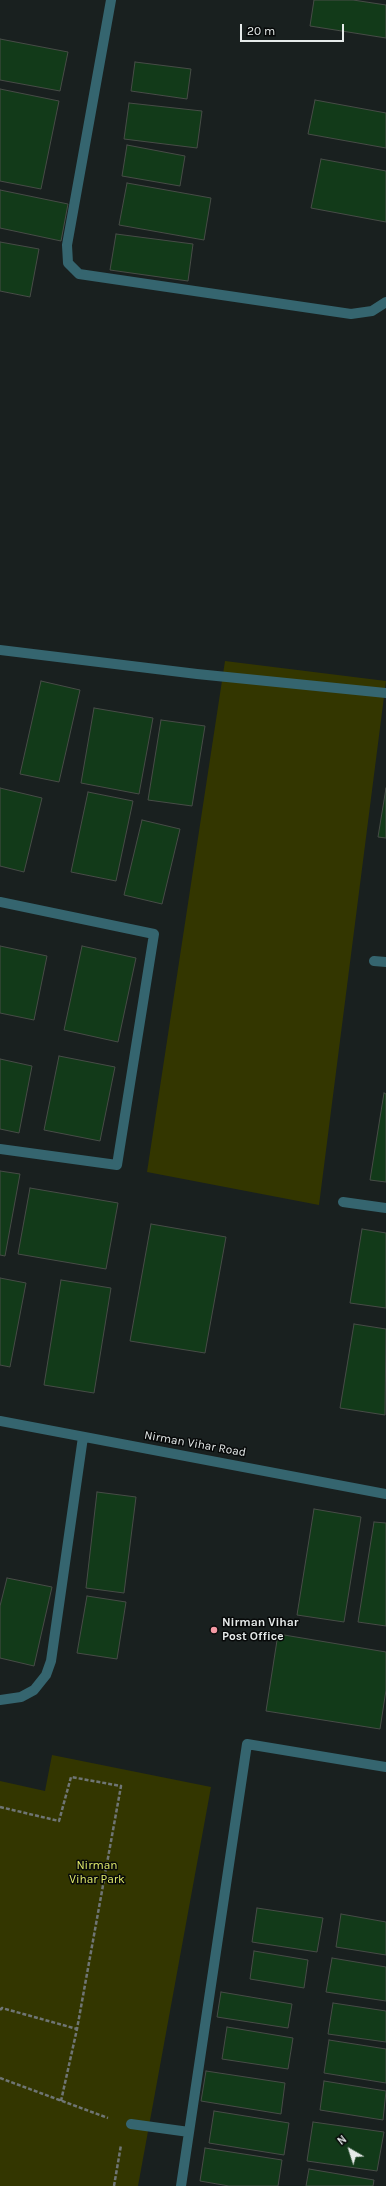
<!DOCTYPE html>
<html>
<head>
<meta charset="utf-8">
<style>
  body { margin:0 }
  #map { position:relative; width:386px; height:2186px; overflow:hidden; background:#19201f; font-family:Karla,sans-serif }
  canvas { display:block }
  .north { position:absolute; left:330px; top:2130px; width:40px; height:40px; -webkit-text-stroke:3px #070909; paint-order:stroke; rotate:321deg; font-size:11px; font-weight:700; line-height:16px; text-align:center; color:#e6ebea }
  .north::after { content:''; display:block; margin:auto; width:14px; height:18px; background:#e6ebea; clip-path:polygon(50% 0,100% 100%,50% 72%,0 100%) }
  .scale { position:absolute; left:240px; top:24px; width:104px; height:18px; box-sizing:border-box; border:2px solid #e6ebea; border-top:0; padding-left:5px; font-size:12px; line-height:14px; white-space:nowrap; color:#e6ebea; -webkit-text-stroke:3px #070909; paint-order:stroke }
</style>
</head>
<body>
<div id="map">
<canvas width="386" height="2186"></canvas>
<div class="north">N</div>
<div class="scale">20 m</div>
</div>
<script>
const context = document.querySelector('canvas').getContext('2d');
context.lineJoin = 'round';
function fill(path, color) {
  context.fillStyle = color;
  context.fill(path, 'evenodd');
}
function toPath(rows) {
  const path = new Path2D();
  for (const r of rows) {
    path.moveTo(r[0], r[1]);
    for (let i = 2; i < r.length; i += 2) path.lineTo(r[i], r[i + 1]);
  }
  return path;
}
function trace(path, color, width, dash) {
  context.strokeStyle = color;
  context.lineWidth = width;
  context.lineCap = dash ? 'butt' : 'round';
  context.setLineDash(dash || []);
  context.stroke(path);
}
function write(font, color, halo, rows, align = 'center') {
  context.font = font + ' Karla,sans-serif';
  context.lineWidth = 3;
  context.setLineDash([]);
  context.textBaseline = 'middle';
  context.strokeStyle = halo;
  context.fillStyle = color;
  for (const [text, x, y, turn = 0] of rows) {
    context.save();
    context.translate(x, y);
    context.rotate((+turn || 0) * Math.PI / 180);
    context.textAlign = isNaN(turn) ? turn : align;
    if (halo) context.strokeText(text, 0, 0);
    context.fillText(text, 0, 0);
    context.restore();
  }
}
const green = toPath([
  [225,661,386,681,319,1205,147,1172],
  [52,1755,211,1787,138,2186,0,2186,0,1781,45,1791]
]);
const building = toPath([
  [314,0,353,0,386,5,386,38,310,26,314,0],
  [0,39,68,52,60,91,0,80,0,39],
  [135,62,191,69,187,99,131,91,135,62],
  [0,89,59,101,41,189,0,181,0,89],
  [315,100,386,113,386,148,308,134,315,100],
  [129,103,202,111,197,148,124,139,129,103],
  [127,145,185,156,180,186,122,176,127,145],
  [321,159,386,171,386,222,311,208,321,159],
  [127,183,211,198,204,240,119,225,127,183],
  [0,190,68,204,61,241,0,228,0,190],
  [116,234,193,244,188,281,110,270,116,234],
  [0,242,39,249,30,297,0,291,0,242],
  [41,681,80,690,59,782,20,774,41,681],
  [94,708,153,718,139,794,81,783,94,708],
  [161,720,205,726,192,806,148,800,161,720],
  [0,788,42,798,24,872,0,866,0,788],
  [386,788,386,838,378,837,386,788],
  [88,792,133,801,116,881,71,872,88,792],
  [142,820,180,829,162,904,124,895,142,820],
  [0,946,47,956,34,1020,0,1013,0,946],
  [82,946,136,958,118,1042,64,1030,82,946],
  [59,1056,115,1067,100,1141,44,1130,59,1056],
  [0,1059,32,1066,19,1133,0,1129,0,1059],
  [384,1093,386,1094,386,1182,370,1180,384,1093],
  [0,1171,20,1174,5,1256,0,1255,0,1171],
  [30,1188,118,1203,106,1269,18,1254,30,1188],
  [151,1224,226,1237,205,1353,130,1341,151,1224],
  [362,1229,386,1233,386,1308,350,1303,362,1229],
  [0,1278,26,1283,10,1367,0,1365,0,1278],
  [61,1280,111,1288,94,1393,44,1385,61,1280],
  [354,1324,386,1329,385,1415,340,1408,354,1324],
  [97,1492,136,1497,124,1593,86,1588,97,1492],
  [314,1509,361,1517,344,1622,297,1615,314,1509],
  [374,1522,386,1523,386,1626,358,1622,374,1522],
  [7,1578,52,1587,34,1666,0,1658,0,1606,7,1578],
  [87,1596,126,1602,117,1659,77,1653,87,1596],
  [278,1634,386,1652,386,1690,380,1729,266,1711,278,1634],
  [257,1908,323,1918,317,1952,252,1942,257,1908],
  [341,1914,386,1922,386,1955,336,1947,341,1914],
  [254,1951,308,1960,304,1988,250,1979,254,1951],
  [332,1958,386,1967,386,2001,326,1992,332,1958],
  [221,1992,292,2004,288,2028,217,2017,221,1992],
  [333,2003,386,2011,386,2042,328,2034,333,2003],
  [227,2027,293,2038,288,2069,222,2059,227,2027],
  [329,2040,386,2049,386,2083,324,2073,329,2040],
  [206,2071,285,2083,281,2114,201,2101,206,2071],
  [324,2081,386,2091,383,2120,320,2110,324,2081],
  [214,2111,289,2123,284,2155,209,2143,214,2111],
  [313,2122,384,2132,377,2171,307,2161,313,2122],
  [205,2148,282,2160,278,2186,229,2186,200,2181,205,2148],
  [309,2169,374,2180,373,2186,306,2186,309,2169]
]);
const path = toPath([
  [0,1807,59,1821,71,1777,121,1786,77,2029,61,2101],
  [0,2010,2,2008,77,2029],
  [0,2078,108,2118],
  [114,2186,121,2145]
]);
const minor = toPath([
  [111,0,67,245,68,263,79,274,351,314,372,311,386,302],
  [0,650,197,674,386,693],
  [0,902,154,934,117,1165,0,1149],
  [374,961,386,962],
  [343,1202,386,1208],
  [0,1421,386,1494],
  [0,1700,21,1697,34,1690,46,1675,51,1661,83,1437],
  [131,2124,189,2132],
  [181,2186,247,1744,386,1767]
]);
const markers = [
  [214,1630,4,"#f49aa4"]
];
const streetNames = [
  ["Nirman Vihar Road",195,1444,10]
];
const poiNames = [
  ["Nirman Vihar",222,1623],
  ["Post Office",222,1637]
];
const parkNames = [
  ["Nirman",97,1866],
  ["Vihar Park",97,1880]
];
fill(green, '#333600');
fill(building, '#123a19');
trace(building, '#474c47', 1);
trace(path, '#6f7574', 2.5, [4, 2]);
trace(minor, '#35656f', 10);
for (const [x, y, r, color] of markers) {
  const dot = new Path2D();
  dot.arc(x, y, r, 0, 2 * Math.PI);
  context.fillStyle = color;
  context.fill(dot);
  trace(dot, '#070909', 1.5);
}
write('12px', '#e6ebea', '#070909', streetNames);
write('bold 12px', '#e6ebea', '#070909', poiNames, 'left');
write('12px', '#e1eb6b', '#070909', parkNames);
</script>
</body>
</html>
